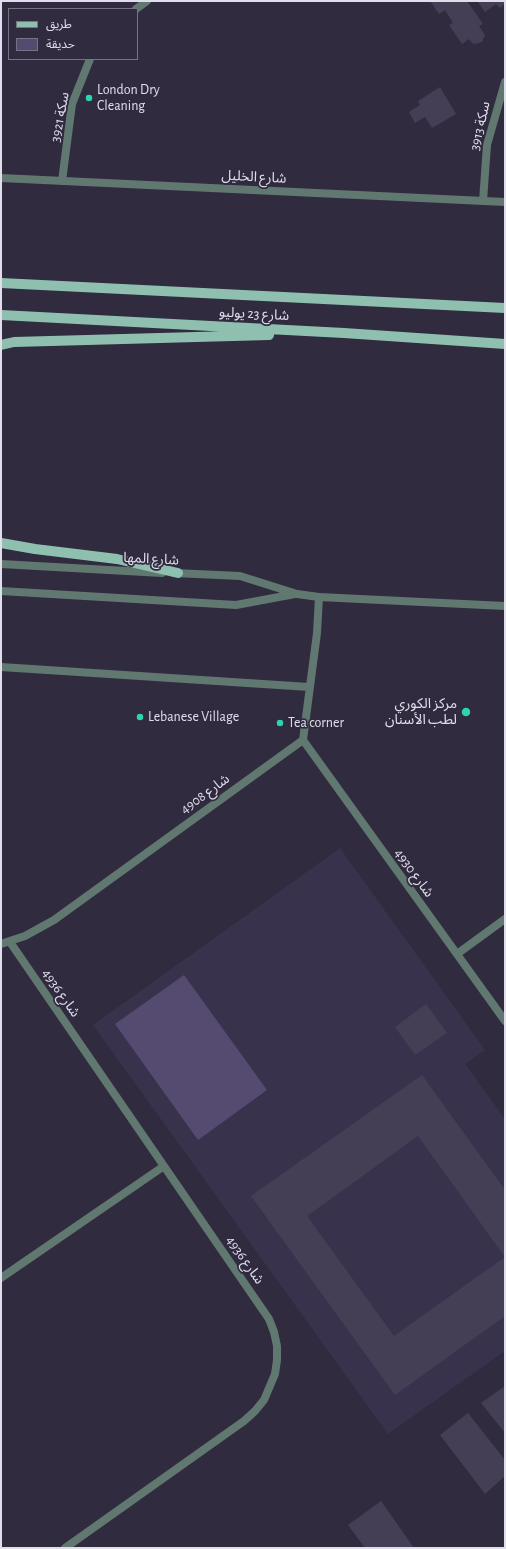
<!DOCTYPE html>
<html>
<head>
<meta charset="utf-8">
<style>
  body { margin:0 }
  #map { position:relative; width:506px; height:1549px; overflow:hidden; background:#302b3f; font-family:"Alegreya Sans","Noto Sans Arabic",sans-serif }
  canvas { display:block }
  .frame { position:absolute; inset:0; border:2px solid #e1deec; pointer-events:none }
  .legend { position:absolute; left:8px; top:8px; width:130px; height:52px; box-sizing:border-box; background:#302b3f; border:1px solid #777384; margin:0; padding:5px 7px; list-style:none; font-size:12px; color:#e1deec }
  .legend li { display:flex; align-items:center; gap:8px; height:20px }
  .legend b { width:20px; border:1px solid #777384 }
</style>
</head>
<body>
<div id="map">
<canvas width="506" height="1549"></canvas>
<div class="frame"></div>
<ul class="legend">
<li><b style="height:5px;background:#8fc0af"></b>طريق</li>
<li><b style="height:11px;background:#554b71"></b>حديقة</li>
</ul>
</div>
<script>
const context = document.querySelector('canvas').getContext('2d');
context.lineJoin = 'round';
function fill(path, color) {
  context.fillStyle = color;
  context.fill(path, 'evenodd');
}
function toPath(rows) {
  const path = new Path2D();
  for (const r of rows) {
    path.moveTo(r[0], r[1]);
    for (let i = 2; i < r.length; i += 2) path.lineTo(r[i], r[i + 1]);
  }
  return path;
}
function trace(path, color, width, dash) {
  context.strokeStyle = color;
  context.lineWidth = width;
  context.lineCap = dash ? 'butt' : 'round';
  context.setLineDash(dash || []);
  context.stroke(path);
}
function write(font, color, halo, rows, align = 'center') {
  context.font = font + ' "Alegreya Sans","Noto Sans Arabic",sans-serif';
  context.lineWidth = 3.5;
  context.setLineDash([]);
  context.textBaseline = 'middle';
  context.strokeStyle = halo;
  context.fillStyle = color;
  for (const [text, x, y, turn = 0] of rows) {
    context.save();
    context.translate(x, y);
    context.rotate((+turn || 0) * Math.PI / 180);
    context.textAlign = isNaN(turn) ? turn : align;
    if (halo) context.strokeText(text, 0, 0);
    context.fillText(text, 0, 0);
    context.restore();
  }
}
const built = toPath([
  [340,848,485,1050,465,1064,505,1119,505,1351,388,1434,93,1025]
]);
const green = toPath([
  [184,975,267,1090,198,1140,115,1024]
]);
const building = toPath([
  [430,1,467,1,483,24,479,26,485,35,482,42,475,44,472,43,469,39,462,44,449,25,453,23,445,10,439,14],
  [477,1,505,1,505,4,500,8,496,4,485,12],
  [440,87,456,114,432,128,425,117,415,123,409,112,420,105,418,101],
  [426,1004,447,1033,415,1055,395,1027],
  [422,1075,505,1190,505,1316,395,1395,251,1196],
  [418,1136,505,1257,394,1336,307,1216],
  [505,1386,505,1433,481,1403],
  [468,1413,505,1460,505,1476,485,1494,440,1435],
  [381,1501,414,1548,365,1548,348,1525]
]);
const minor = toPath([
  [136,9,147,1],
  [62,181,72,104,90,59],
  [483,201,487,145,505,82],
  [1,667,309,687],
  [303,740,505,1021],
  [10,942,269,1319,274,1332,277,1346,277,1360,275,1374,264,1400,255,1411,244,1421,65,1548],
  [1,944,25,936,54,920,303,740,317,633,319,597],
  [457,954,505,919],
  [1,1278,164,1166]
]);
const tertiary = toPath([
  [1,178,505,202],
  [1,564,162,573],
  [174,573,240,576,297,594,319,597,505,606],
  [1,591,236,605,295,594]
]);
const primary = toPath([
  [1,283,505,308],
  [1,315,344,333,505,344],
  [1,345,14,342,269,335],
  [1,543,35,549,117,559,178,573]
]);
const markers = [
  [89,98,4,"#2dd5ab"],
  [466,712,5,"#2dd5ab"],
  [140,717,4,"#2dd5ab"],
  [280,723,4,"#2dd5ab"]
];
const poiNames = [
  ["London Dry",97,90],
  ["Cleaning",97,106],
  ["مركز الكوري",457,704,"right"],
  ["لطب الأسنان",457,720,"right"],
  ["Lebanese Village",148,717],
  ["Tea corner",288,723]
];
const streetNames = [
  ["سكة 3921",60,117,-79],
  ["سكة 3913",480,126,-77],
  ["شارع الخليل",254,177,3],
  ["شارع 23 يوليو",254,314,3],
  ["شارع المها",151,559,3],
  ["4908 شارع",205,794,-36],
  ["4930 شارع",414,873,54],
  ["4936 شارع",61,993,55],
  ["4936 شارع",245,1260,55]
];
fill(built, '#39324d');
fill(green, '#554b71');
fill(building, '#453f55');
trace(minor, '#60786f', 8);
trace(tertiary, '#60786f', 8);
trace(primary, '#8fc0af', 10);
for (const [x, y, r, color] of markers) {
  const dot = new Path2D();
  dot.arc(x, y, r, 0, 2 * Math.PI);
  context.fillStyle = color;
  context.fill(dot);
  trace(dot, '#302b3f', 1.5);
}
write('14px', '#e1deec', '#302b3f', poiNames, 'left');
write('14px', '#e1deec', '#302b3f', streetNames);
</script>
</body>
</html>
